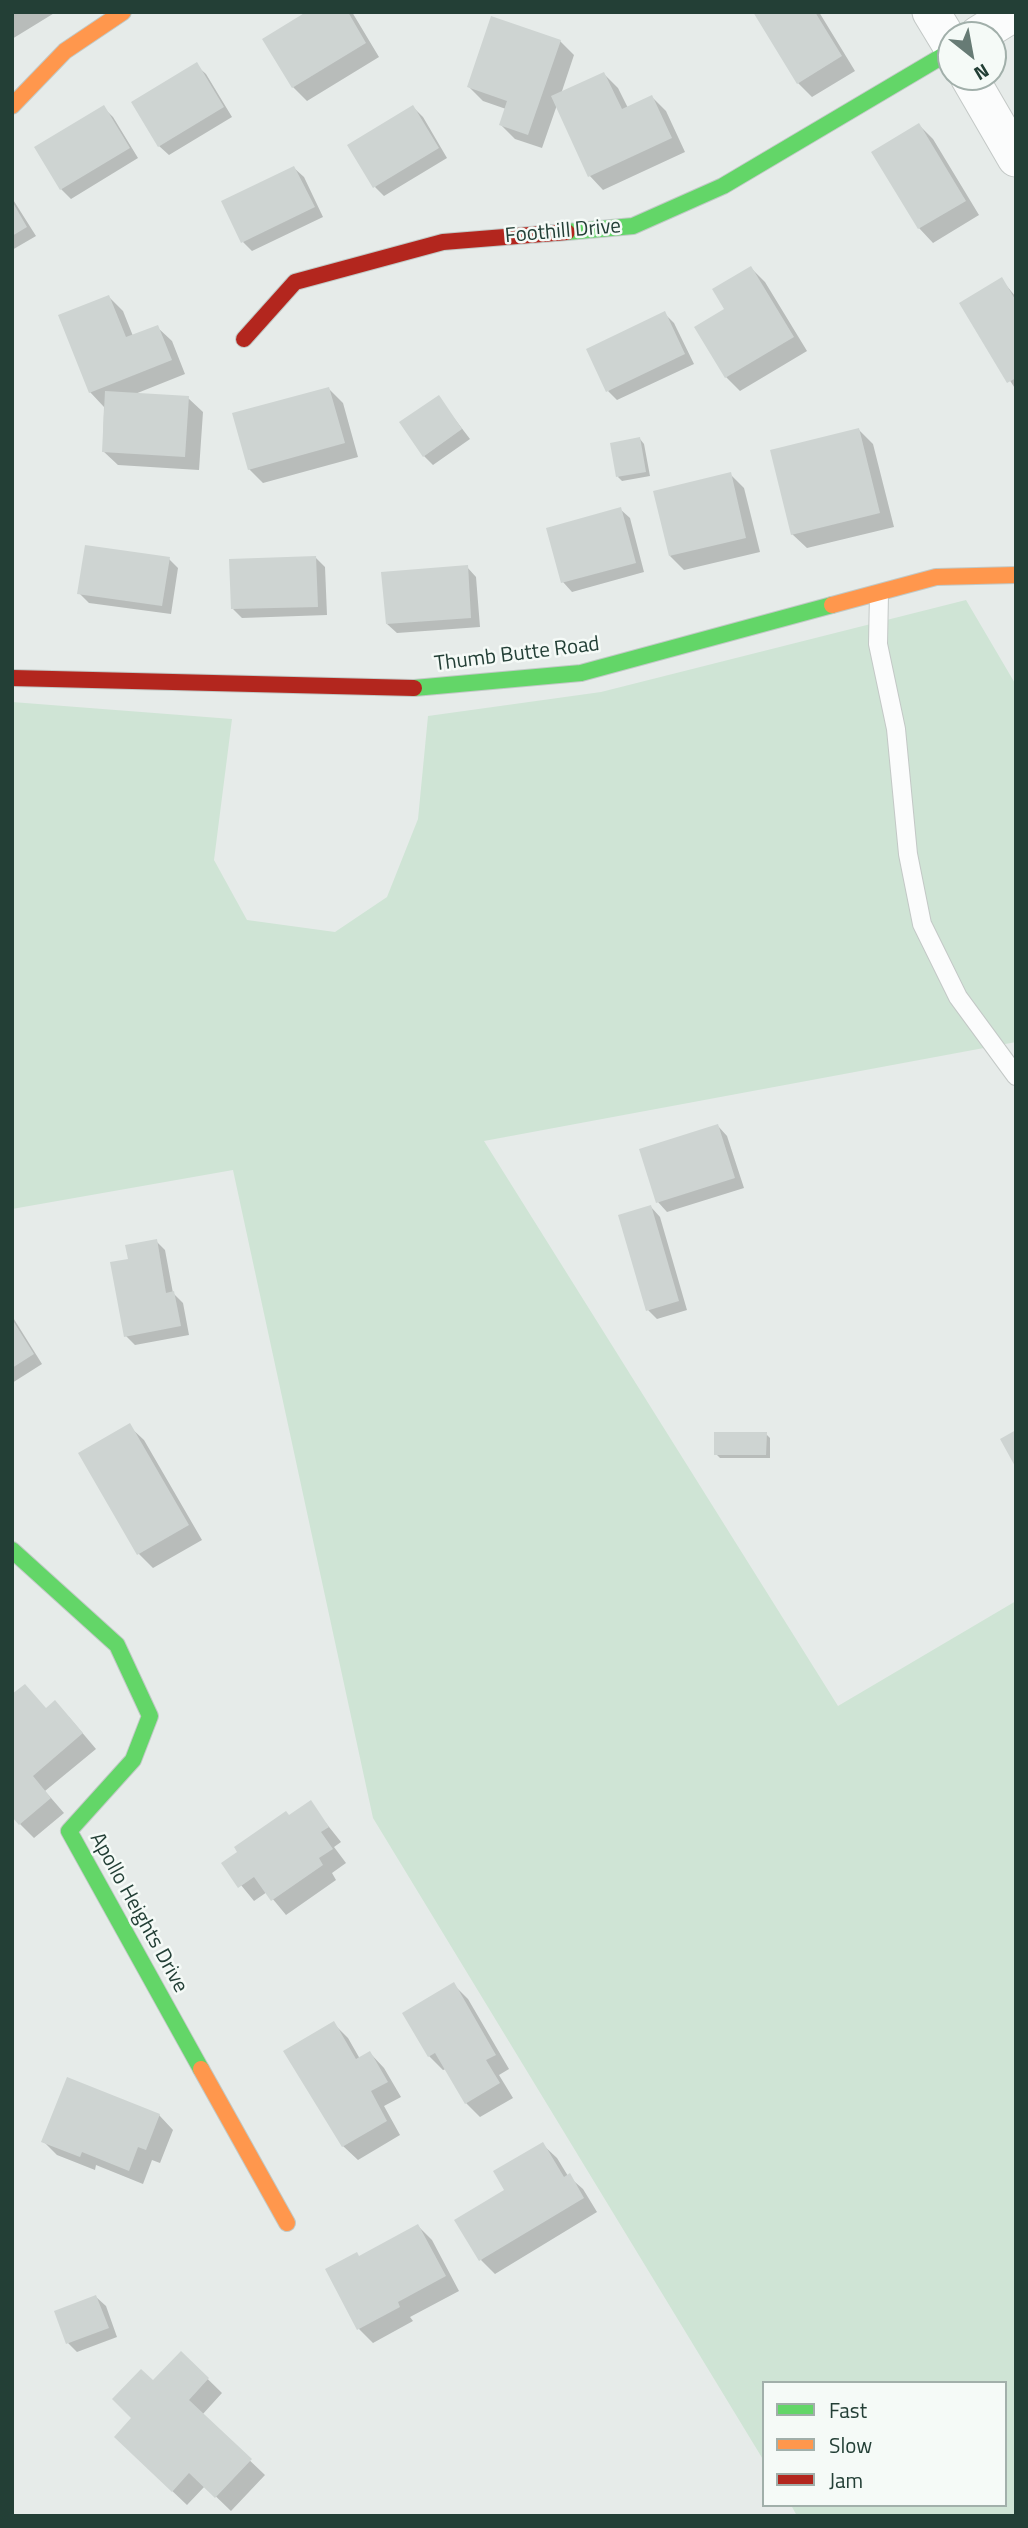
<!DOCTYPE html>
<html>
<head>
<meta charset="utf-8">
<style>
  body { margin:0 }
  #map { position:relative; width:1028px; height:2528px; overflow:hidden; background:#e6ebe9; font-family:"Titillium Web",sans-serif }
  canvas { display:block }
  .frame { position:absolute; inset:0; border:14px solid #233f36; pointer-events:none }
  .legend { position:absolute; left:762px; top:2381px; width:245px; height:126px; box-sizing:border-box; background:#f5faf7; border:2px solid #a1afaa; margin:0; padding:9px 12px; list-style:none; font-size:21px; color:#233f36 }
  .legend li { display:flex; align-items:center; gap:14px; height:35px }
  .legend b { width:35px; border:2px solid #a1afaa }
  .north { position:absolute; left:937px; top:21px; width:70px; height:70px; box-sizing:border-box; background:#f5faf7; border:2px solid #a1afaa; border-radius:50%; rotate:149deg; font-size:19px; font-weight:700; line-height:28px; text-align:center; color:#233f36 }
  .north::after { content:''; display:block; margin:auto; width:24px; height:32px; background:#677b75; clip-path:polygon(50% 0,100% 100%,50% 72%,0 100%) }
</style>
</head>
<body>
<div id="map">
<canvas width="1028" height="2528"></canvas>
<div class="frame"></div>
<ul class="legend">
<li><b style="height:9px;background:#63d668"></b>Fast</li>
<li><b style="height:9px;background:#ff974d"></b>Slow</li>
<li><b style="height:9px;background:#b3261e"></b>Jam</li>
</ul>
<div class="north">N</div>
</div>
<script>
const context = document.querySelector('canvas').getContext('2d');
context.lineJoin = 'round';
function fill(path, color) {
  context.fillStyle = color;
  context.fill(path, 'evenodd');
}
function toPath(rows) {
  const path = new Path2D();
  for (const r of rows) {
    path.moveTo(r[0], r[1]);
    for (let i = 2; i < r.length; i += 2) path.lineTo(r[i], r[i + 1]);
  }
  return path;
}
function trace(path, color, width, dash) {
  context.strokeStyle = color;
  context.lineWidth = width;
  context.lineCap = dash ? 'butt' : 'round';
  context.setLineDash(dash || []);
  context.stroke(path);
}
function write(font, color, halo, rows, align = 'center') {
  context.font = font + ' "Titillium Web",sans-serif';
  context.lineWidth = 5;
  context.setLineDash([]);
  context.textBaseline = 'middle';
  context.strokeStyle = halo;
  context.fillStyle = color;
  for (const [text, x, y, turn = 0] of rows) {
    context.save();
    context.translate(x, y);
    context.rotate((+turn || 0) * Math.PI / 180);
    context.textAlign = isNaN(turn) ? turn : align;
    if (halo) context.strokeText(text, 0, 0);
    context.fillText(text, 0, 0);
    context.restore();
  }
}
const green = toPath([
  [966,600,1016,685,1016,1042,484,1141,838,1706,1016,1601,1016,2516,797,2516,791,2505,1005,2505,1005,2383,764,2383,764,2461,373,1818,233,1170,12,1209,12,702,232,719,214,860,247,920,335,932,387,897,418,819,428,716,601,692]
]);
const shadow = toPath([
  [12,12,56,12,12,39],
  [309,12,352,12,379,57,307,101,293,87],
  [755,12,819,12,855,71,812,97,798,83],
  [560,41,574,55,561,94,604,74,618,88,628,108,652,97,666,111,685,152,603,190,589,175,557,105,542,148,515,139,501,125,506,109,483,101,469,87],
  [196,65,206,74,232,117,169,155,159,146],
  [413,107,423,117,447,158,384,196,375,187],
  [104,108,113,117,138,158,71,199,61,189],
  [919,125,933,139,979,215,933,243,919,228],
  [294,168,304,177,323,217,252,251,243,242],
  [12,198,36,236,12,250],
  [751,268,765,282,807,351,740,391,726,377,727,310],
  [1001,279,1016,297,1016,390,961,304],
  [109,297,123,311,133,336,157,327,172,341,185,374,135,394,188,398,203,412,199,470,118,465,103,451,104,407,90,392],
  [664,313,674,323,694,364,617,400,608,391],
  [329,389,343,403,358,457,263,483,249,469],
  [438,397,470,439,433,465,424,456],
  [859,430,873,444,894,527,807,548,792,534],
  [640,439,644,444,650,476,622,481,618,477],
  [730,474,744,488,760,552,684,570,670,556],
  [620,509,630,518,644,572,572,592,563,582],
  [316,558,325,567,327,615,242,618,233,609],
  [169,559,178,568,171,614,89,603,79,593],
  [467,567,476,577,480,627,397,633,387,624],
  [718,1126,727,1136,744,1188,667,1212,658,1202],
  [651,1207,660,1217,687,1310,657,1319,648,1310],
  [156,1241,165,1250,173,1293,183,1303,189,1335,135,1345,126,1336,130,1260],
  [12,1316,42,1364,12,1383],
  [129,1426,144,1440,202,1540,153,1568,139,1554],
  [766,1434,770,1438,770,1458,720,1458,716,1454],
  [47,1710,69,1717,96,1749,45,1791,64,1813,34,1838,20,1824],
  [310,1803,341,1842,334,1847,346,1863,332,1873,336,1880,286,1915,267,1892,254,1901,223,1863],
  [454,1985,468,1999,509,2069,499,2075,513,2098,480,2117,466,2103,446,2069,443,2070,429,2056],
  [334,2024,348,2038,360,2059,370,2053,384,2068,401,2097,384,2106,400,2135,358,2160,343,2146],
  [159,2115,173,2130,160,2163,152,2160,143,2184,96,2165,95,2170,57,2155,43,2141],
  [542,2144,557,2158,568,2176,583,2189,597,2212,495,2274,481,2260,507,2190],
  [418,2226,432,2240,459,2291,410,2317,413,2321,373,2343,359,2329,327,2270,360,2257],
  [96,2297,106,2306,117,2337,77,2352,68,2343],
  [181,2353,222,2393,202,2415,265,2475,231,2511,205,2486,187,2505,130,2451,134,2419,153,2382]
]);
const building = toPath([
  [306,12,348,12,366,43,292,88,262,39],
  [753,12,815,12,842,56,797,84],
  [491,16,561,40,528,135,499,125,507,101,467,87],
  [197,62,224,107,158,147,131,102],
  [604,72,622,109,652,95,672,138,588,177,551,96],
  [104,105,130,148,60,190,34,147],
  [413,105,439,148,373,188,347,145],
  [919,123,966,201,918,229,871,152],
  [294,166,315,207,241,243,221,201],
  [12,201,27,227,12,236],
  [751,266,794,337,725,378,694,327,724,309,712,289],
  [1002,277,1016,301,1016,378,1007,383,959,303],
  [109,295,126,337,158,325,172,360,89,393,58,315],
  [665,311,685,354,606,392,586,349],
  [329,387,345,443,248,470,232,413],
  [105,391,189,396,185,457,102,452],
  [439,395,462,429,423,457,399,422],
  [859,428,880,513,791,535,770,450],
  [640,437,646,472,616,477,610,443],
  [731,472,746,538,669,556,653,491],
  [621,507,636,563,561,583,546,528],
  [85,545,170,557,162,606,77,594],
  [316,556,318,607,231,609,229,559],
  [468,565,471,618,386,624,381,572],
  [718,1124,735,1178,656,1203,639,1149],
  [651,1205,679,1301,646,1311,618,1215],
  [157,1239,166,1293,174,1291,181,1326,124,1337,110,1262,128,1259,125,1245],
  [12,1319,34,1354,12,1368],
  [130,1423,189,1525,137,1555,78,1453],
  [1016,1430,1016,1468,1000,1439],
  [714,1432,767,1432,766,1455,714,1455],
  [25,1684,46,1708,55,1700,83,1733,33,1776,51,1798,19,1825,12,1817,12,1694],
  [311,1800,329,1827,321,1832,333,1849,319,1858,323,1865,271,1901,254,1877,238,1888,221,1863,237,1852,234,1847,286,1811,289,1815],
  [454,1982,496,2055,486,2060,500,2083,465,2104,435,2053,428,2057,402,2013],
  [334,2021,356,2059,370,2051,388,2082,371,2091,387,2121,342,2147,283,2051],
  [67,2077,160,2114,146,2150,138,2147,129,2171,82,2152,80,2157,41,2142],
  [543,2142,564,2177,570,2173,584,2198,479,2261,454,2220,504,2190,493,2171],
  [418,2224,446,2276,398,2302,400,2307,357,2330,325,2269,357,2252,359,2256],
  [96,2295,109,2328,66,2344,54,2311],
  [181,2351,209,2378,189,2400,252,2459,215,2498,189,2473,172,2492,114,2437,131,2418,112,2399,141,2369,153,2380]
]);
const lane = toPath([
  [879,594,878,644,896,729,908,854,922,924,958,997,1016,1076]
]);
const street = toPath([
  [931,12,951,45],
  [978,35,1015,12],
  [969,77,1016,158]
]);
const fast = toPath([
  [567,232,633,226,723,186,951,51],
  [414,688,581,673,832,605],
  [12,1550,117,1645,150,1716,133,1760,69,1831,201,2069]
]);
const slow = toPath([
  [12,106,65,51,123,12],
  [832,605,936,577,1016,575],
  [201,2069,287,2223]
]);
const jam = toPath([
  [244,339,295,282,443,242,567,232],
  [12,678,414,688]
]);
const streetNames = [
  ["Foothill Drive",563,232,-5],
  ["Thumb Butte Road",517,655,-7],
  ["Apollo Heights Drive",138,1913,61]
];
fill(green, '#cfe4d5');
fill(shadow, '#0003');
fill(building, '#ced4d2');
trace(lane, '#c3c8c6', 20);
trace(street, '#c3c8c6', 39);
trace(fast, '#c1c9c6', 18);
trace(slow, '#c1c9c6', 18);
trace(jam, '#c1c9c6', 18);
trace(lane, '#fbfcfc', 18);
trace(street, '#fbfcfc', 37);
trace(fast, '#63d668', 16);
trace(slow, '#ff974d', 16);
trace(jam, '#b3261e', 16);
write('21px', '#233f36', '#f5faf7', streetNames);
</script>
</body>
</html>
